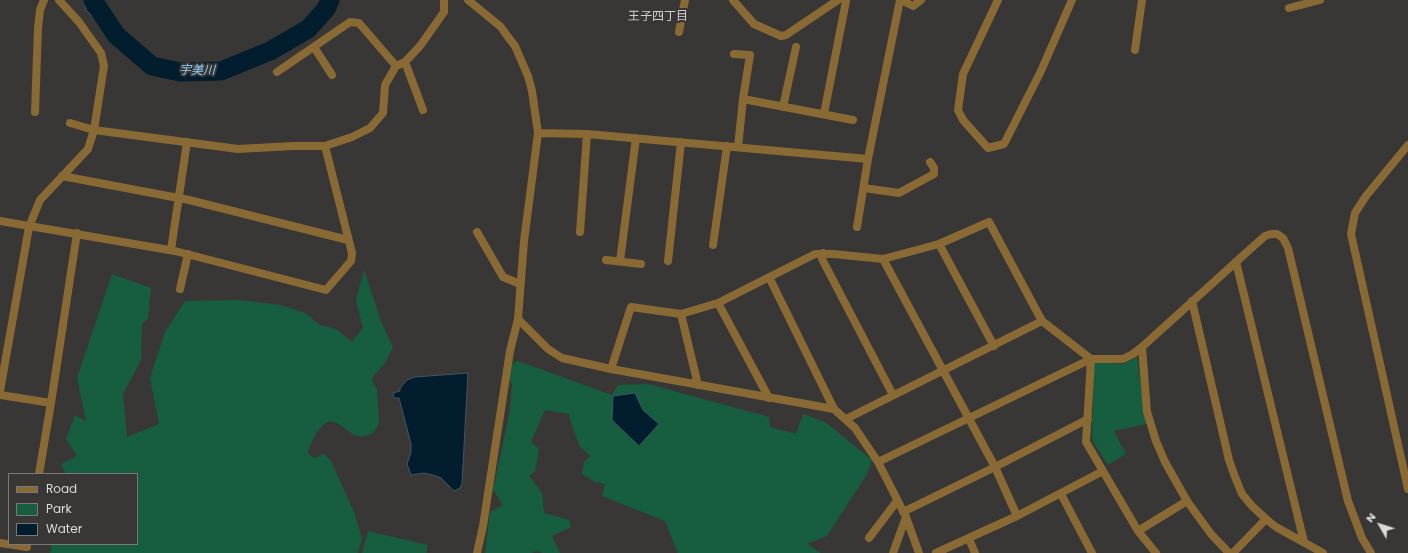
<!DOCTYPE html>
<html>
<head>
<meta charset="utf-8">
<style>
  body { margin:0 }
  #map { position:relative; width:1408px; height:553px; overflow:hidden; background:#383735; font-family:Poppins,sans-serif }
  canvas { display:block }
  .legend { position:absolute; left:8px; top:473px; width:130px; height:72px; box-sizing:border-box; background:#383735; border:1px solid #7a7977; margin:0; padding:5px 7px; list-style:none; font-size:12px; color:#dcdbda }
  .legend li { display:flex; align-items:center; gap:8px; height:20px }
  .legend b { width:20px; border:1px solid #7a7977 }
  .north { position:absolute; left:1360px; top:505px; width:40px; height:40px; -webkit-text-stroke:3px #383735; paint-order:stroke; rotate:309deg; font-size:11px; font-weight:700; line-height:16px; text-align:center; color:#dcdbda }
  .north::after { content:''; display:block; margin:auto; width:14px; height:18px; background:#dcdbda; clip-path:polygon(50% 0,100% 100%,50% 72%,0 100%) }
</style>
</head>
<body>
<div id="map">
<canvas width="1408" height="553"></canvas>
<ul class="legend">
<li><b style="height:5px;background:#896a35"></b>Road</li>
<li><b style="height:11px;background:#175e40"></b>Park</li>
<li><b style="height:11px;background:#021d2e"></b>Water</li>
</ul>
<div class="north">N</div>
</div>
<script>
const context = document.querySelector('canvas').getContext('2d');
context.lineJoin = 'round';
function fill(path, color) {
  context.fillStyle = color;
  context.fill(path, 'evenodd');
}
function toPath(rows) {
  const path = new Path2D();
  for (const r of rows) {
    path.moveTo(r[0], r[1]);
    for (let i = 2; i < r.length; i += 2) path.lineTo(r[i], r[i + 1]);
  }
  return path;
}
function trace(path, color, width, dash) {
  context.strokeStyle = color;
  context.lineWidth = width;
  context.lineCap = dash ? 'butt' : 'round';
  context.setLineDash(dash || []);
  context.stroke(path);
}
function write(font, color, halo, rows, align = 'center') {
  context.font = font + ' Poppins,"Noto Sans JP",sans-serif';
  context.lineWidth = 4;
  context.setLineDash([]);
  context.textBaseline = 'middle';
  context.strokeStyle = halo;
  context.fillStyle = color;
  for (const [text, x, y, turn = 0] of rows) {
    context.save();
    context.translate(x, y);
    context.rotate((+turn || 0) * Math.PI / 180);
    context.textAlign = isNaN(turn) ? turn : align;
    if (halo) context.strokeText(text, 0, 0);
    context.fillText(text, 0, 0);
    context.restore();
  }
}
const green = toPath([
  [364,270,382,324,393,347,385,363,372,378,373,383,377,389,379,420,378,426,373,433,361,437,353,434,337,423,329,421,322,426,314,437,308,451,310,456,316,458,322,454,324,454,331,461,354,512,362,538,358,553,50,553,52,544,137,544,137,474,66,474,61,464,77,456,66,439,75,415,86,421,77,378,112,274,151,288,148,318,142,324,141,360,123,394,127,437,159,424,150,378,165,332,185,301,239,300,281,305,305,313,320,325,336,329,352,342,363,328,356,300],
  [1137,357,1146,424,1114,431,1126,454,1108,465,1093,442,1092,434,1094,362,1123,364],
  [518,361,612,395,618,385,648,384,769,417,770,427,796,434,803,414,825,422,872,460,867,474,827,536,807,544,821,553,678,553,665,521,602,496,605,484,595,482,582,474,584,462,591,456,580,447,570,420,569,414,545,410,531,442,539,449,535,472,529,476,542,493,544,513,569,520,571,527,552,536,560,553,543,553,536,551,532,553,485,553,490,512,503,505,493,490,510,410,512,384,503,368],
  [368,531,428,545,426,553,362,553]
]);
const water = toPath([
  [86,0,99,0,98,2,103,11,122,35,117,41,86,10,86,0],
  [468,373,462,483,460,488,454,491,441,478,433,475,424,473,411,475,407,464,411,452,411,444,399,398,394,398,393,393,400,391,400,388,407,380,415,377,468,373],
  [635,393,643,410,659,424,639,446,612,420,613,396,635,393]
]);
const river = toPath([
  [93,0,116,35,152,66,180,72,221,71,270,51,308,29,326,9,330,0]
]);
const minor = toPath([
  [468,0,501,27,508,37,515,46,528,76,532,91,538,133,524,241,518,319,548,349,562,358,611,369,834,409],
  [733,0,754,24,781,36,786,35,838,0],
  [901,0,913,6,921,0],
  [998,0,963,74,958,110,963,120,988,148,1004,144,1041,71,1072,0],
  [1289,8,1320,0],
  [679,32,685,0],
  [314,47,332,75],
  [1135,50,1142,0],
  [734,54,750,55,743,99,738,147],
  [405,62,423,110],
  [277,72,350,22,359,23,396,66],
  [743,99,853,120],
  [783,107,796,47],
  [35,112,38,28,40,10,44,0],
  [824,114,846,1,845,0],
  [70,123,94,130,238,149,293,146,325,146,352,137,370,128,383,113,385,85,396,66,405,62,420,46,444,12,444,0],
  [538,133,587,134,868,159,900,0],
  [1408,145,1366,196,1355,213,1351,234,1408,489],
  [62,176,189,200,348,240],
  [864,188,899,193,934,174,934,168,930,162],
  [0,221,175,251,326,290,351,261,352,253,325,146],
  [857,227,868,159],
  [477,232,503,277,520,284],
  [580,232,587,134],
  [939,244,994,346],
  [713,245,727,146],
  [171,250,187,142],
  [823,253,822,259,893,395],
  [883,259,995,467,1017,516],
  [606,260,641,264],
  [620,261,636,138],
  [668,261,681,142],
  [1236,262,1304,542],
  [769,277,834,409,855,428,878,462,906,517,919,553],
  [180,289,188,254],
  [718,303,769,398],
  [681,314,698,385],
  [1091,359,1086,442,1138,531,1156,553],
  [611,369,631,307,681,314,718,303,815,254,833,254,883,259,939,244,989,222,1042,321,1091,359],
  [0,391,29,227,40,200,88,149,94,130,104,66,101,53,79,22,59,0],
  [0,395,51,403],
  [846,419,1042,321],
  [878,462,1091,359,1123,359,1133,354,1142,347],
  [39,474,51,403,77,233],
  [1061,494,1092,553],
  [903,512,995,467,1088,419],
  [1138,531,1187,501],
  [869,538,897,501],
  [969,539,975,553],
  [0,543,27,547],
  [893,553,906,517],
  [936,553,1017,516,1103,471],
  [1233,553,1266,519]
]);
const tertiary = toPath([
  [1192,301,1229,460,1235,477,1242,494,1252,506,1266,519,1276,527,1323,553],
  [477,553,483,526,510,351,518,319],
  [1229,553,1211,534,1187,501,1165,462,1156,441,1147,412,1142,347,1257,243,1265,236,1271,234,1277,234,1283,238,1288,248,1348,501,1362,538,1371,553]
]);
const neighbourhoodNames = [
  ["王子四丁目",658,17]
];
const waterNames = [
  ["宇美川",197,71,1]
];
fill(green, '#175e40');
fill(water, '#021d2e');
trace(water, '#435662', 1);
trace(river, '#021d2e', 19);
trace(minor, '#896a35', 8);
trace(tertiary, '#896a35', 8);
write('12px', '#d1d0cd', '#383735', neighbourhoodNames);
write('italic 12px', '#93d2fe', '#383735', waterNames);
</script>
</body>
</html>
